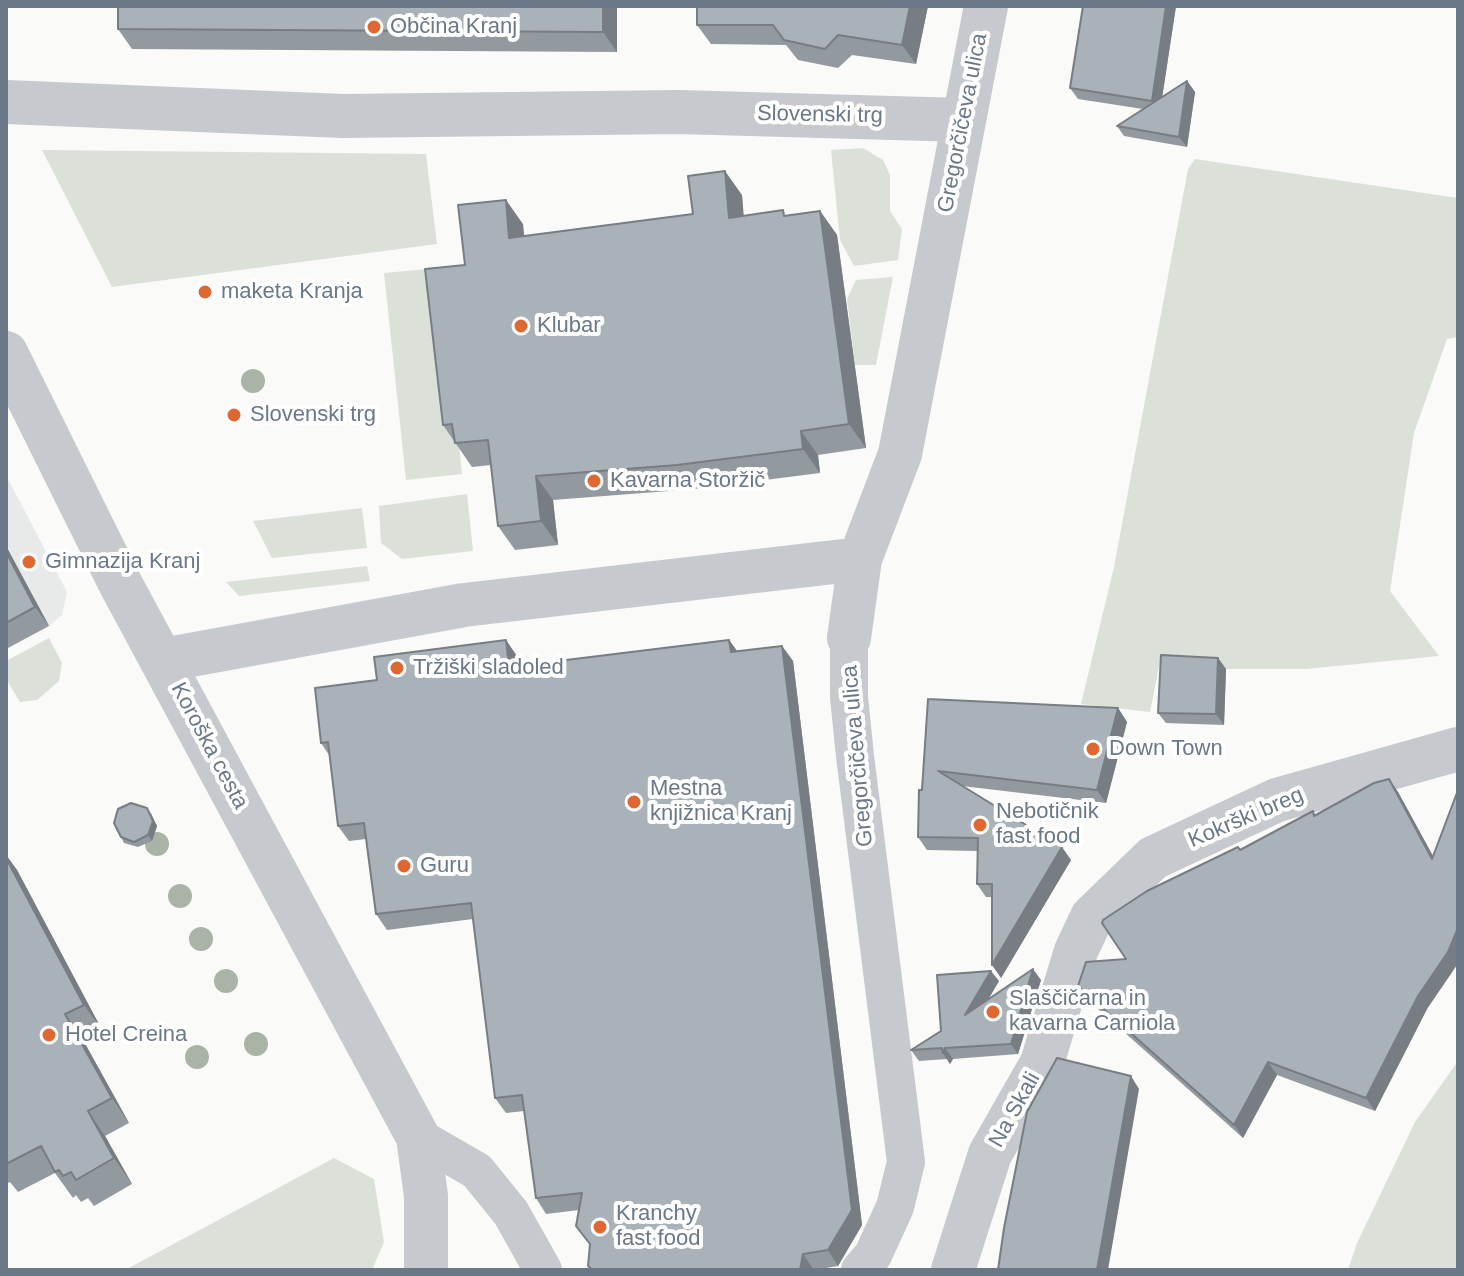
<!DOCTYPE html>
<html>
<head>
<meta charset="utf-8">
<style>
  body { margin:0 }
  #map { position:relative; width:1464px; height:1276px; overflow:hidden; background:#fafaf8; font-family:Helvetica,sans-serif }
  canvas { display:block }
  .frame { position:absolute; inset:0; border:8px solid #6a7888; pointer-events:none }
</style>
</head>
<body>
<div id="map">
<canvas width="1464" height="1276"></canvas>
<div class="frame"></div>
</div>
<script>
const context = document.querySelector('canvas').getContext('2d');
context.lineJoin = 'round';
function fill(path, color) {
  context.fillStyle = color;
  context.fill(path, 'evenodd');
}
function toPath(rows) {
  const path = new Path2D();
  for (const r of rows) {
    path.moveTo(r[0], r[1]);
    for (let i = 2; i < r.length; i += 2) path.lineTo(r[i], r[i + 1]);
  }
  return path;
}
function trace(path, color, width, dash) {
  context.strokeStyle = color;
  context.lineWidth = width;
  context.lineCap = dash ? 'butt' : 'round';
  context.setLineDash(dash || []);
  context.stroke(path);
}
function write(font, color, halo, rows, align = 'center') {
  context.font = font + ' Helvetica,sans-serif';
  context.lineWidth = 8;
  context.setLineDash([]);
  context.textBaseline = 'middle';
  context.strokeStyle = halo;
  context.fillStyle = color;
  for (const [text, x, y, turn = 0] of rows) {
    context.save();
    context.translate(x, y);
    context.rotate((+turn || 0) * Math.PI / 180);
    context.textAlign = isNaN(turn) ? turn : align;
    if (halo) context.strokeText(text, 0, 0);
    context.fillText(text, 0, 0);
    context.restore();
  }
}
const built = toPath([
  [6,475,67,592,62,615,49,626,6,649]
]);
const green = toPath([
  [863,148,883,160,890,175,890,211,902,229,898,260,854,266,840,240,831,150],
  [42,150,426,154,437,244,112,287],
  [1195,159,1458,198,1458,337,1447,339,1414,433,1390,591,1439,656,1306,669,1226,669,1161,656,1150,712,1081,704,1114,567,1188,169],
  [440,268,462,474,406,480,384,273],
  [893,277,876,365,855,365,847,299,856,280],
  [467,494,473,551,402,559,381,543,379,506],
  [362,508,367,548,272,558,253,521],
  [367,566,370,581,344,584,239,596,226,582],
  [49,638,62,663,59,681,37,700,20,702,6,679,6,661],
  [1458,1061,1458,1270,1348,1270,1357,1243,1415,1122],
  [334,1158,374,1179,384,1242,372,1270,125,1270]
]);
const pedestrian = toPath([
  [849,638,849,697,855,756,906,1162,895,1207,873,1255,860,1270],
  [418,1137,477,1171,511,1213,543,1270]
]);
const minor = toPath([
  [6,102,343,116,679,112,963,120],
  [6,353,120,583,418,1137,426,1196,426,1270],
  [849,638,860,559,900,454,986,6],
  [163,660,464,605,860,559],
  [953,1270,990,1154,1042,1063,1076,951,1092,917,1153,858,1277,800,1458,749]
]);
const trees = [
  [253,381],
  [157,844],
  [180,896],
  [201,939],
  [226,981],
  [256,1044],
  [197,1057]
];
const wall = toPath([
  [617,6,617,52,132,49,118,29],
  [928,6,916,64,852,55,838,68,798,60,786,45,711,44,697,25],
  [1083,6,1176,6,1162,97,1187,81,1195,92,1187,147,1124,136,1117,126,1143,109,1078,99,1070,88],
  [742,195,743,216,787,216,820,211,837,235,866,448,818,455,820,473,694,489,553,500,558,545,515,550,498,526,491,465,472,467,443,425,465,265,523,224,524,236,693,214],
  [6,546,49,626,6,649],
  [729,640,737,651,782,646,793,661,862,1225,838,1266,814,1270,591,1270,588,1266,590,1245,576,1226,579,1210,546,1214,536,1198,524,1111,506,1113,495,1098,473,919,387,930,376,914,366,839,349,841,338,826,329,755,321,743,377,680,517,656,518,666],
  [1218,658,1226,669,1224,725,1166,723,1158,713],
  [928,699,1118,708,1127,722,1106,803,962,786,1071,860,1001,978,992,897,986,897,977,884,977,851,927,850,918,837],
  [1389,779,1398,792,1433,856,1427,1009,1375,1111,1277,1075,1243,1138,1087,999,1078,986,1126,959,1240,850,1313,811,1315,815],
  [151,813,157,826,152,841,138,847,124,843,121,837],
  [6,855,17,870,102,1030,83,1040,129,1123,105,1136,132,1184,94,1206,88,1198,81,1202,76,1195,73,1198,55,1173,18,1192,10,1182,6,1184],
  [1041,980,1018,1054,953,1059,950,1064,947,1059,919,1061,911,1050,941,1031,999,981,988,999]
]);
const shadedWall = toPath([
  [603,6,617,6,617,52,603,32],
  [910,6,928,6,916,64,902,45],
  [1166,6,1176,6,1160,112,1152,101],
  [1187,81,1195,92,1187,147,1179,137],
  [725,171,742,195,746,242,729,218],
  [506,200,523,224,526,262,509,238],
  [820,211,837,235,866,448,849,424],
  [801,431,818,455,820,473,803,449],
  [536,476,553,500,558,545,541,521],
  [6,546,49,626,35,607,6,552],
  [506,640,517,656,520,682,509,667],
  [729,640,740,655,731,652],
  [782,646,793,661,862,1225,838,1266,828,1250],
  [1218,658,1226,669,1224,725,1216,714],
  [1118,708,1127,722,1106,803,1097,790],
  [1389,779,1398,792,1441,871,1432,859],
  [147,808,157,826,152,841,148,835],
  [1062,847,1071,860,1001,978,992,965],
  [6,855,17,870,102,1030,84,1005,6,858],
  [1458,928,1457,965,1427,1009,1375,1111,1366,1098,1418,996],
  [1033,969,1041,980,1018,1054,1011,1044],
  [991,971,999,981,973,1026,965,1015],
  [65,1014,83,1040,129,1123,112,1098],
  [945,1048,953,1059,950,1064,943,1053],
  [1268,1062,1277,1075,1243,1138,1234,1125],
  [1131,1076,1139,1089,1108,1270,1097,1270],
  [88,1111,105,1136,132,1184,114,1158],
  [803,1254,814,1270,800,1270]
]);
const building = toPath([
  [118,6,603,6,603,32,118,29,118,6],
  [697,6,910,6,902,45,838,35,825,49,784,40,773,25,697,25,697,6],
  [1083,6,1166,6,1152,101,1070,88,1083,6],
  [1187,81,1179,137,1117,126,1187,81],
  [725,171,729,218,783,210,784,216,820,211,849,424,801,431,803,449,677,465,536,476,541,521,498,526,488,440,455,443,452,424,443,425,425,269,465,265,458,205,506,200,509,238,693,214,688,176,725,171],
  [6,552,35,607,6,623,6,552],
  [506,640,509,667,729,640,731,652,782,646,852,1210,828,1250,803,1254,800,1270,593,1270,588,1266,590,1244,576,1226,582,1193,536,1198,522,1095,495,1098,471,903,376,914,364,823,338,826,328,742,321,743,315,688,377,680,374,657,506,640],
  [1161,655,1218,658,1216,714,1158,713,1161,655],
  [928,699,1118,708,1097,790,938,771,1062,847,992,965,992,884,977,884,978,838,918,837,919,790,922,790,928,699],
  [1389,779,1432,859,1458,790,1458,928,1448,952,1418,996,1366,1098,1268,1062,1234,1125,1078,986,1086,962,1126,959,1102,923,1103,920,1147,891,1238,847,1240,850,1313,811,1314,816,1374,783,1389,779],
  [131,803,147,808,153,821,148,835,134,842,121,837,114,823,118,809,131,803],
  [6,858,84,1005,65,1014,112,1098,88,1111,114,1158,76,1180,71,1172,63,1176,59,1170,55,1172,41,1146,6,1164,6,858],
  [1033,969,1011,1044,945,1048,943,1053,942,1048,911,1050,941,1031,937,975,991,971,965,1015,1033,969],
  [1057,1058,1131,1076,1097,1270,998,1270,1004,1228,1027,1112,1057,1058]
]);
const markers = [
  [374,27,8,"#df6732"],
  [205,292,8,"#df6732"],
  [521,326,8,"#df6732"],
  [234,415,8,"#df6732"],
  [594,481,8,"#df6732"],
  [29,562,8,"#df6732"],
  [397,668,8,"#df6732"],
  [1093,749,8,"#df6732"],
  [634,802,8,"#df6732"],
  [980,825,8,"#df6732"],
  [404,866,8,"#df6732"],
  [993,1012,8,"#df6732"],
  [49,1035,8,"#df6732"],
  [600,1227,8,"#df6732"]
];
const poiNames = [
  ["Občina Kranj",390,27],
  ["maketa Kranja",221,292],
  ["Klubar",537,326],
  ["Slovenski trg",250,415],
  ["Kavarna Storžič",610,481],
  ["Gimnazija Kranj",45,562],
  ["Tržiški sladoled",413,668],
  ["Down Town",1109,749],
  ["Mestna",650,789],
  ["knjižnica Kranj",650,814],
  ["Nebotičnik",996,812],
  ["fast food",996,837],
  ["Guru",420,866],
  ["Slaščičarna in",1009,999],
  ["kavarna Carniola",1009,1024],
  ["Hotel Creina",65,1035],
  ["Kranchy",616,1214],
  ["fast food",616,1239]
];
const streetNames = [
  ["Slovenski trg",820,115,1],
  ["Gregorčičeva ulica",963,123,-79],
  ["Koroška cesta",209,746,62],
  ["Gregorčičeva ulica",858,756,-95],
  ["Kokrški breg",1246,818,-23],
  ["Na Skali",1015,1110,-61]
];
fill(built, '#e8e9e9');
fill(green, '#dbe1d9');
trace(pedestrian, '#c6c9cd', 38);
trace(minor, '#c6c9cd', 44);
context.fillStyle = '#a9b4a7';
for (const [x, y] of trees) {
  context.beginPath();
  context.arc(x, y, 12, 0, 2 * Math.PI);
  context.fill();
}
fill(wall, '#92999f');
fill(shadedWall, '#777d82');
fill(building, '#aab2b9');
trace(building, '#777d82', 2);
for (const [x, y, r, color] of markers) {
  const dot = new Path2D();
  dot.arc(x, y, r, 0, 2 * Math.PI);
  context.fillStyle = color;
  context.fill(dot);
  trace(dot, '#fff', 3);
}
write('22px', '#6a7888', '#fff', poiNames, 'left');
write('22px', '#6a7888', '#fff', streetNames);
</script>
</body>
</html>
